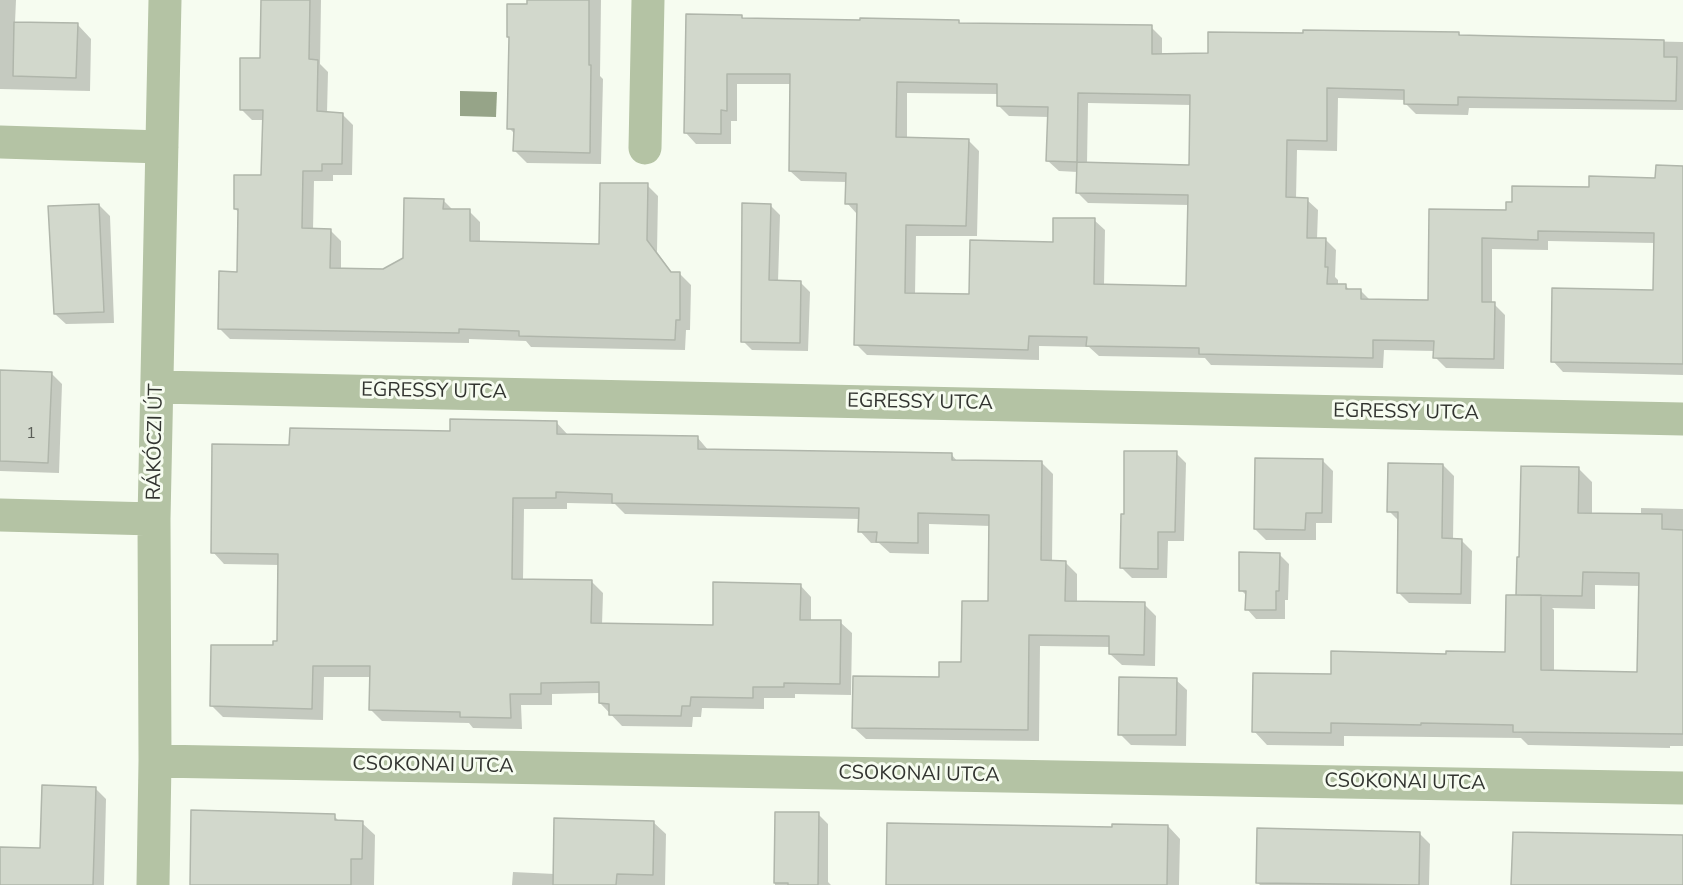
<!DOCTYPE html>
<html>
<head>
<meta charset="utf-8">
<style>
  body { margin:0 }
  canvas { display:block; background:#f6fcf0 }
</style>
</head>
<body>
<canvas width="1683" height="885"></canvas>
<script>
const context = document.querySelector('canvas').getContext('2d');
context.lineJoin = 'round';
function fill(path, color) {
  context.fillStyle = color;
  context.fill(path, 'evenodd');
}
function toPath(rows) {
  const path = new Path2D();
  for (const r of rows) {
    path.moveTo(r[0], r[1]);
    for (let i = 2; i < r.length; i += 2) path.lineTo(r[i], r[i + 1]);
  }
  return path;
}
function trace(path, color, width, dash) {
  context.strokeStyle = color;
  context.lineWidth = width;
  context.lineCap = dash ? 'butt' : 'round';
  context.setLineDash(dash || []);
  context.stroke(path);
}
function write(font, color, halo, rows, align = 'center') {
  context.font = font + ' "Nunito Sans",sans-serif';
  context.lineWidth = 6;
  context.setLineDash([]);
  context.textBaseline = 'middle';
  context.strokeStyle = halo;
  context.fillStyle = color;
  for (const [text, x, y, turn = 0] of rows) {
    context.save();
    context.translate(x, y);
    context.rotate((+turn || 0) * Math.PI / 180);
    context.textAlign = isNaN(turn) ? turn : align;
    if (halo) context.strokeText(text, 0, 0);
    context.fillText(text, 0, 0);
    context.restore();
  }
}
const water = toPath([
  [460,91,497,92,496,117,460,116]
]);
const shadow = toPath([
  [0,0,16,0,15,23,78,25,91,39,90,91,0,89],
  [263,0,321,0,320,64,328,72,327,113,342,114,353,125,352,175,333,175,333,181,314,181,313,230,330,230,341,241,341,270,383,270,404,259,443,200,453,210,469,211,480,222,480,243,601,246,647,185,658,196,657,252,673,274,680,274,691,285,690,330,686,330,685,350,531,347,526,341,469,339,469,343,230,339,219,328,239,273,240,213,235,209,263,177,264,120,252,120,241,109,262,60],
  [529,0,601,0,600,76,603,79,601,164,527,163,515,151,515,134,509,128,511,39,509,37,529,5],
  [741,16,744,19,958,22,960,24,1151,27,1162,38,1162,56,1209,55,1458,33,1462,37,1683,42,1683,110,1469,108,1468,115,1416,114,1405,103,1405,100,1338,98,1337,151,1297,150,1296,199,1307,200,1318,210,1317,239,1325,239,1336,250,1335,277,1338,280,1338,286,1346,286,1350,291,1361,291,1371,301,1430,302,1431,211,1507,211,1591,189,1657,179,1683,167,1683,375,1563,372,1553,361,1654,292,1655,243,1548,241,1548,250,1492,249,1492,304,1494,304,1505,315,1504,369,1446,368,1435,357,1435,351,1384,350,1383,368,1211,365,1205,358,1099,356,1089,347,1039,346,1039,360,867,355,856,344,857,214,847,203,847,182,801,181,790,171,791,84,737,84,737,121,731,121,731,144,696,144,686,133],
  [907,93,998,94,998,105,1009,116,1049,117,1048,161,1059,171,1078,172,1078,193,1088,203,1189,205,1188,287,1104,285,1105,230,1094,220,971,296,915,295,916,236,977,236,979,151,968,140,907,139],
  [1088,103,1191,105,1190,166,1087,164],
  [99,205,110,216,114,323,66,324,55,314],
  [770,205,780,215,778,282,800,282,810,292,808,351,752,350,743,341],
  [0,371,51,373,62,384,59,473,0,471],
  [556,422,568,435,697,437,709,451,951,454,958,462,1042,463,1053,474,1052,562,1066,563,1077,574,1077,603,1144,604,1156,616,1155,666,1122,665,1110,654,1110,647,1040,646,1039,741,866,739,854,728,940,679,963,663,990,602,991,526,929,524,929,554,890,553,879,543,871,543,860,531,860,519,625,514,615,504,567,503,567,509,524,509,523,580,591,581,603,593,602,625,714,626,800,585,811,597,811,621,840,622,852,633,851,695,795,694,795,698,764,698,764,709,702,708,701,717,693,717,692,727,622,726,600,703,600,693,552,694,552,705,521,705,522,729,473,728,469,723,382,721,371,710,371,677,324,677,323,720,223,717,212,706,279,642,280,565,224,564,213,552,291,447],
  [1176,453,1186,463,1184,541,1168,541,1167,578,1132,578,1122,568,1125,516],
  [1322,460,1333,471,1332,523,1316,523,1316,540,1266,540,1255,529],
  [1443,465,1454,476,1453,540,1461,540,1472,551,1471,604,1409,603,1398,592,1400,522,1389,511],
  [1579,469,1592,482,1592,515,1641,516,1641,508,1683,509,1683,746,1670,746,1670,748,1528,745,1521,738,1344,736,1344,746,1267,745,1254,731,1332,675,1448,655,1506,653,1520,597],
  [1595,585,1640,586,1639,673,1554,672,1554,610,1552,608,1595,609],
  [1279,554,1289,564,1288,600,1285,600,1285,619,1256,619,1247,609,1247,596,1241,590],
  [1176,680,1187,690,1186,746,1131,745,1120,734],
  [95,788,106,799,104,885,0,885,0,848,41,849],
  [777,813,818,814,828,824,828,882,831,885,775,885],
  [334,816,340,822,362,823,375,835,374,885,191,885],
  [653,822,666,834,665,885,512,885,513,872,555,874],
  [1168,826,1180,839,1179,885,888,885,1114,828],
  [1419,833,1430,844,1429,885,1260,885,1258,883]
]);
const building = toPath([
  [261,0,310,0,309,59,318,60,317,111,343,113,342,164,322,164,322,171,303,171,302,228,331,229,330,268,383,269,403,258,404,198,444,199,443,209,470,209,470,241,599,244,600,183,648,183,647,240,671,272,680,272,680,320,676,320,675,340,519,336,519,331,459,329,459,333,218,329,219,271,237,272,238,209,234,209,234,175,261,175,263,110,240,110,240,58,260,58,261,0],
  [527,0,589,0,589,65,591,65,590,153,513,151,514,129,507,129,509,37,507,37,507,4,527,4,527,0],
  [686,14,742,15,742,18,860,20,860,18,959,20,959,23,1152,25,1152,54,1208,53,1208,32,1303,33,1303,30,1459,32,1459,35,1664,40,1664,57,1677,57,1676,101,1458,97,1458,105,1404,104,1404,90,1327,88,1327,141,1287,140,1286,197,1308,198,1307,238,1326,238,1325,267,1328,267,1327,284,1346,284,1346,289,1361,289,1361,299,1428,300,1429,209,1506,210,1506,202,1512,202,1512,186,1589,187,1589,176,1655,178,1656,165,1683,166,1683,364,1551,362,1552,288,1653,290,1654,233,1538,231,1538,240,1482,238,1482,302,1495,302,1494,359,1433,358,1434,341,1373,340,1373,358,1199,354,1199,348,1086,346,1087,337,1029,336,1028,350,854,345,857,204,845,204,846,173,789,171,790,74,727,74,727,111,721,110,721,134,684,133,686,14],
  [897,82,997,84,997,106,1048,107,1046,161,1077,162,1076,193,1188,195,1186,286,1094,284,1095,218,1053,218,1053,242,970,240,969,294,905,293,906,225,966,226,969,139,896,137,897,82],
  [1078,93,1190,95,1189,165,1077,162,1078,93],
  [14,22,78,23,76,78,13,76,14,22],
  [742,203,771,204,769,280,801,281,800,343,741,342,742,203],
  [99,204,104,312,54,314,48,206,99,204],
  [0,370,52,372,48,463,0,461,0,370],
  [450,419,557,421,557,434,698,436,698,449,952,453,952,460,1042,461,1041,560,1066,561,1065,601,1145,602,1144,655,1109,654,1109,636,1029,635,1028,730,852,728,853,676,939,677,939,662,961,662,962,601,988,601,989,515,918,513,918,543,876,542,877,532,858,532,859,508,612,503,612,494,556,492,556,498,513,498,512,579,592,580,591,623,713,625,713,582,801,584,800,620,841,620,840,684,784,683,784,687,753,687,753,698,691,697,690,706,682,706,681,716,609,715,609,704,599,703,599,682,541,683,541,694,510,694,511,718,460,717,460,712,369,710,370,666,313,666,312,709,210,706,211,645,273,645,273,641,277,641,278,554,211,553,212,444,289,445,290,428,450,431,450,419],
  [1124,451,1177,451,1175,532,1158,532,1158,569,1120,568,1121,514,1124,514,1124,451],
  [1255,458,1323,459,1322,513,1306,513,1305,530,1254,529,1255,458],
  [1388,463,1443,464,1442,538,1462,539,1461,594,1397,593,1398,512,1387,512,1388,463],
  [1521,466,1579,467,1578,513,1662,514,1662,529,1683,530,1683,734,1513,732,1513,725,1421,723,1421,725,1331,723,1331,733,1252,732,1253,673,1331,674,1331,651,1446,654,1446,651,1505,652,1506,595,1541,595,1541,670,1637,672,1639,573,1583,572,1582,596,1516,595,1517,557,1519,557,1521,466],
  [1239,552,1280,553,1279,591,1276,591,1276,610,1245,610,1246,591,1239,591,1239,552],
  [1119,677,1177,678,1176,735,1118,735,1119,677],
  [42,785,96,787,93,885,0,885,0,847,40,848,42,785],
  [191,810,335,814,335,820,363,821,362,859,351,859,351,885,190,885,191,810],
  [775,812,819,812,818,885,788,885,788,883,774,883,775,812],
  [554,818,654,821,653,875,617,874,616,885,553,885,554,818],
  [887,823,1112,827,1112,824,1168,825,1167,885,886,885,887,823],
  [1257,828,1420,832,1419,885,1256,883,1257,828],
  [1513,832,1683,835,1683,885,1511,885,1513,832]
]);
const street = toPath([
  [0,142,162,147],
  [645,148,648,0],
  [157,387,1683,419],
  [0,515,154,519],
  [155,761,1683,788],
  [153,885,155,761,154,519,165,0]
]);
const numberNames = [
  ["1",31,434]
];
const streetNames = [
  ["EGRESSY UTCA",434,392,1],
  ["EGRESSY UTCA",920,403,1],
  ["EGRESSY UTCA",1406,413,1],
  ["RÁKÓCZI ÚT",156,442,-89],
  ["CSOKONAI UTCA",433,766,1],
  ["CSOKONAI UTCA",919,775,1],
  ["CSOKONAI UTCA",1405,783,1]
];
fill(water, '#96a488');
fill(shadow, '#0003');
fill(building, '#d2d8cc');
trace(building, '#b0b6ab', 1.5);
trace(street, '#b4c3a4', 33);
write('16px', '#5a5d57', null, numberNames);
write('20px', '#323430', '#f6fcf0', streetNames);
</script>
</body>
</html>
